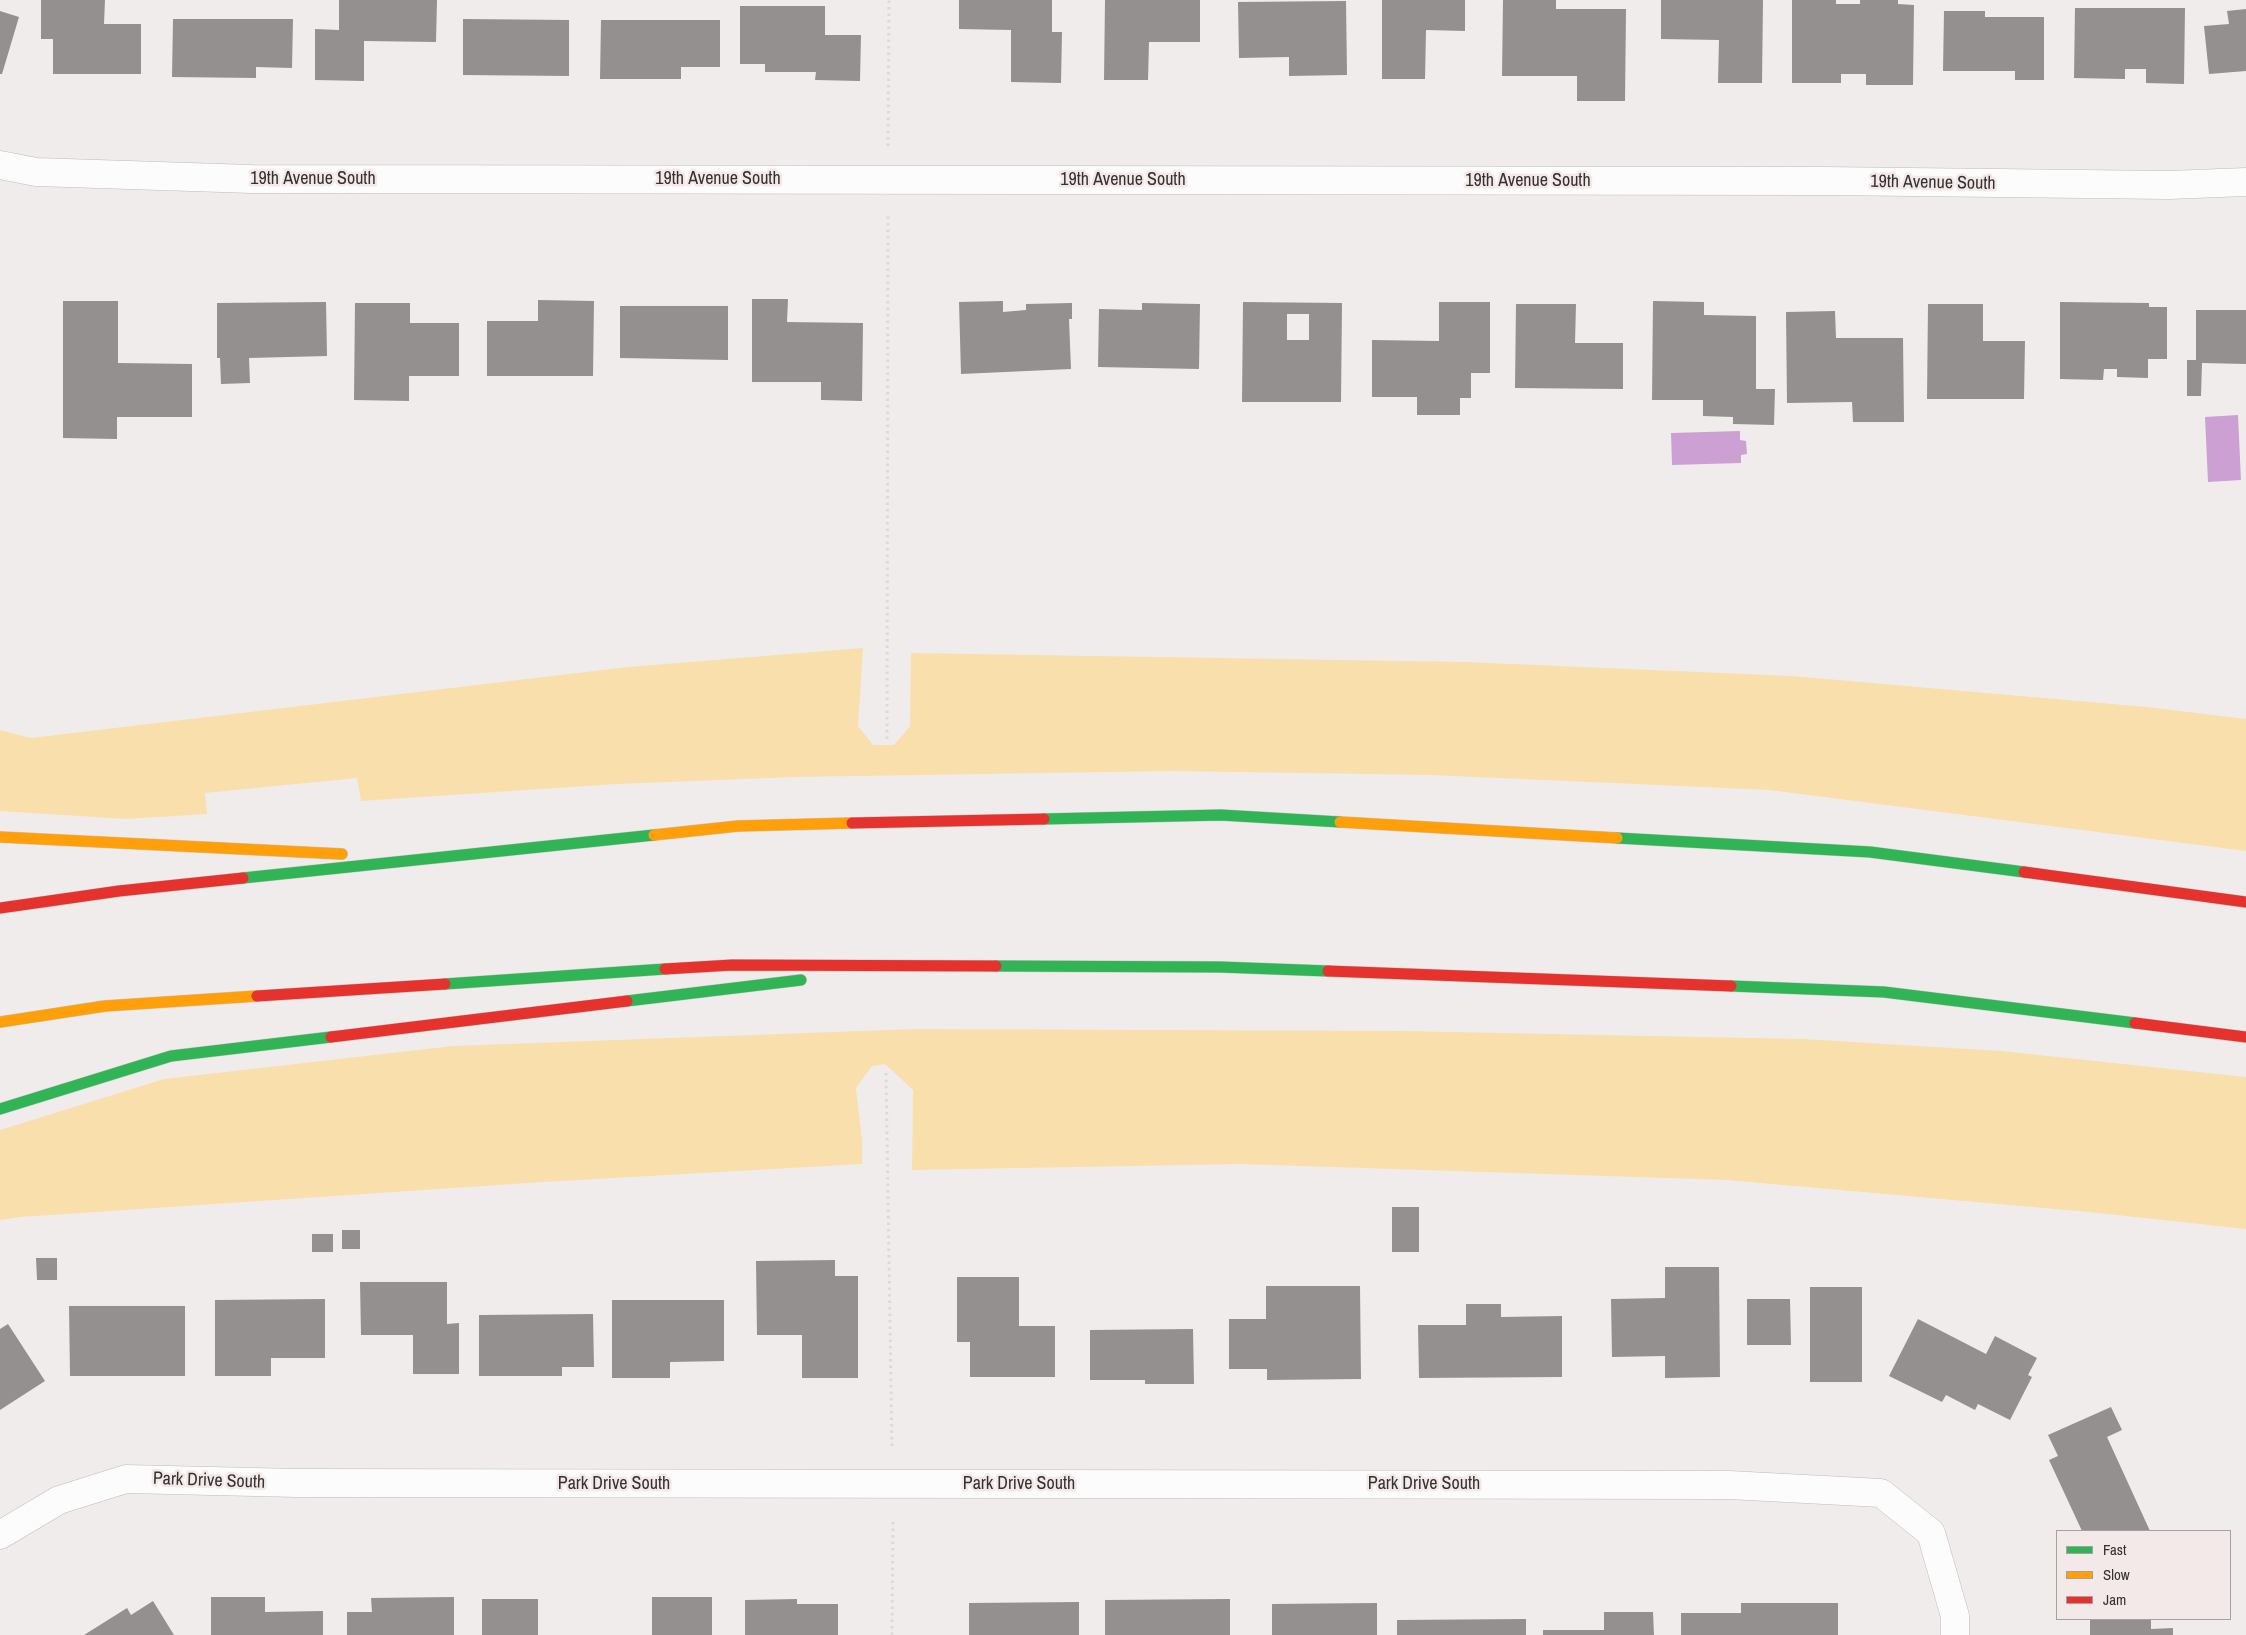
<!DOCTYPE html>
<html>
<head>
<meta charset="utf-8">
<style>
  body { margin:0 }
  #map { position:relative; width:2246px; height:1635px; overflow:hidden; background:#f1ecec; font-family:"Archivo Narrow",sans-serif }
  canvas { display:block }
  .legend { position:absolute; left:2056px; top:1530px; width:175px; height:90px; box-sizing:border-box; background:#f4e9e9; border:1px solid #a89f9f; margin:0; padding:6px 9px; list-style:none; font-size:15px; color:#353131 }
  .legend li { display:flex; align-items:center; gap:10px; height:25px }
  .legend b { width:25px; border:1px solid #a89f9f }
</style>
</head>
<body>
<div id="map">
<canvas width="2246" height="1635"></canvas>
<ul class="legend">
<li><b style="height:6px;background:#30b455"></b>Fast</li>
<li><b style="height:6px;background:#ff9f0a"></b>Slow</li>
<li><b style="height:6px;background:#e5322d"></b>Jam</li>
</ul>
</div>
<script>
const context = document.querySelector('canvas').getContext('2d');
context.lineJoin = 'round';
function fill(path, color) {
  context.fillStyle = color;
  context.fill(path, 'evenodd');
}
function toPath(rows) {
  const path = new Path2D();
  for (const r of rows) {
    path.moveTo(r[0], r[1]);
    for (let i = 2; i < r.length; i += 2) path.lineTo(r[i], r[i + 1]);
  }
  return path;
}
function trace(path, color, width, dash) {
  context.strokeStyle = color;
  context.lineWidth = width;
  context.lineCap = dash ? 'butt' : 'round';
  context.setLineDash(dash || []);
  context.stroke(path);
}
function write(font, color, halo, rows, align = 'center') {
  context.font = font + ' "Archivo Narrow",sans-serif';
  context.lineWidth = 5;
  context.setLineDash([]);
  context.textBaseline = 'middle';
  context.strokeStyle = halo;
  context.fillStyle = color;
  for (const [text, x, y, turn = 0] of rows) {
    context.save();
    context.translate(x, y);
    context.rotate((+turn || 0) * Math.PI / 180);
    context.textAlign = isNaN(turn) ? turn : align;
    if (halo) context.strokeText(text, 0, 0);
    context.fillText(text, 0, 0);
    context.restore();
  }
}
const green = toPath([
  [863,648,858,726,873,745,894,745,910,726,911,653,1466,662,1792,676,2147,707,2246,719,2246,851,1769,790,1431,775,1171,771,795,777,617,784,361,801,357,778,205,793,207,814,126,819,0,811,0,730,31,738,628,667],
  [915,1029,1402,1031,1804,1039,2001,1051,2246,1077,2246,1229,2089,1212,1727,1180,1241,1164,912,1170,913,1090,885,1064,872,1066,856,1088,862,1140,862,1164,543,1182,21,1217,0,1220,0,1130,164,1079,453,1046]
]);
const water = toPath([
  [2238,415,2241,480,2208,482,2205,417],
  [1740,431,1740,440,1746,441,1747,454,1741,455,1741,463,1672,465,1671,433]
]);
const building = toPath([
  [41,0,105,0,104,24,141,24,141,74,53,74,53,39,41,39],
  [339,0,437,0,436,42,364,41,364,81,315,80,315,29,339,30],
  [959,0,1052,0,1052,32,1062,32,1061,83,1011,82,1011,30,959,29],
  [1105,0,1200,0,1200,42,1149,42,1148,80,1104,80],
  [1382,0,1465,0,1465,31,1426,30,1425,79,1382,79],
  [1503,0,1556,0,1556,9,1626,9,1625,101,1577,101,1577,76,1502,76],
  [1661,0,1763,0,1762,83,1718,83,1719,40,1661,39],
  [1792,0,1836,0,1836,4,1860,4,1860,0,1898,0,1898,4,1914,5,1913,85,1866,85,1866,74,1841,74,1841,83,1792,83],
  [1346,1,1347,75,1289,76,1289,57,1239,58,1238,2],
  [740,6,825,6,825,35,861,35,860,81,815,80,816,72,765,72,765,64,740,64],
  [2075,8,2185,8,2184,84,2146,83,2146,69,2125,69,2125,79,2074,78],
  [2246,9,2246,71,2209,74,2204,26,2229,24,2227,11],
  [0,11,19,17,2,74,0,74],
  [1944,11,1985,11,1985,17,2044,17,2044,80,2015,80,2015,71,1943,71],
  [173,19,293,19,292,68,256,67,256,78,172,77],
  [463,19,569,20,569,76,463,75],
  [601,20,720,20,720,67,681,67,681,79,600,79],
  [752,299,788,299,787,322,863,323,862,401,821,400,821,382,752,382],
  [538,300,594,301,593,376,487,376,487,321,538,321],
  [63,301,118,301,118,363,192,364,192,417,117,417,117,439,63,438],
  [1003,301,1003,312,1026,310,1026,304,1072,303,1072,319,1069,319,1071,369,961,374,959,302],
  [1653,301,1704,302,1704,315,1756,316,1756,389,1775,389,1774,425,1733,424,1733,417,1703,416,1703,400,1652,400],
  [326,302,327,356,249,358,250,383,221,384,220,358,217,358,217,303],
  [1243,302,1342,303,1341,402,1242,402],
  [1287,314,1309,314,1309,340,1287,340],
  [1439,302,1490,302,1490,373,1471,373,1471,398,1460,398,1460,415,1417,415,1417,397,1372,397,1372,340,1439,341],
  [2060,302,2149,303,2149,307,2167,307,2167,359,2148,359,2148,378,2117,377,2117,369,2104,369,2103,380,2060,379],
  [355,303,410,303,410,323,459,323,459,376,409,376,409,401,354,400],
  [1142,303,1200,304,1199,369,1098,367,1099,309,1142,310],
  [1516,304,1576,304,1575,343,1623,343,1623,389,1515,388],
  [1928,304,1983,304,1983,341,2025,341,2024,399,1927,399],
  [620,306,728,306,728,360,620,358],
  [2196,310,2246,310,2246,364,2202,363,2201,396,2187,396,2187,360,2196,360],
  [1835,311,1836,338,1903,338,1904,422,1853,422,1852,402,1787,403,1786,312],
  [1392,1207,1419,1207,1419,1252,1392,1252],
  [342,1230,360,1230,360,1249,342,1249],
  [312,1234,333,1234,333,1252,312,1252],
  [36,1258,57,1258,57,1280,37,1280],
  [835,1260,835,1276,858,1276,858,1378,802,1378,802,1335,757,1335,756,1261],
  [1665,1267,1719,1267,1720,1377,1665,1378,1665,1356,1612,1357,1611,1299,1665,1298],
  [957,1277,1019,1277,1019,1326,1055,1326,1055,1377,970,1377,970,1342,957,1342],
  [360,1282,447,1282,447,1324,459,1323,459,1374,413,1374,413,1335,361,1335],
  [1266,1286,1360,1286,1361,1379,1267,1380,1267,1369,1229,1369,1229,1319,1266,1319],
  [1810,1287,1862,1287,1862,1382,1810,1382],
  [325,1299,325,1358,271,1358,271,1376,215,1376,215,1300],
  [1747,1299,1790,1299,1791,1345,1747,1345],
  [612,1300,724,1300,724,1361,670,1362,670,1378,612,1378],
  [1466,1304,1501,1304,1501,1317,1562,1316,1562,1377,1419,1378,1418,1325,1466,1325],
  [69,1306,185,1306,185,1376,70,1376],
  [593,1314,594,1367,562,1367,562,1376,479,1376,479,1315],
  [1918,1319,1986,1354,1995,1336,2037,1358,2028,1375,2032,1377,2010,1420,1978,1404,1975,1410,1946,1395,1942,1402,1889,1376],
  [8,1324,45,1381,0,1410,0,1329],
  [1193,1329,1194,1384,1145,1384,1145,1380,1090,1380,1090,1330],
  [2111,1407,2122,1430,2107,1437,2150,1531,2082,1531,2049,1460,2058,1456,2048,1435],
  [211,1597,265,1597,265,1612,323,1611,323,1635,211,1635],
  [454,1597,454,1635,347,1635,347,1612,372,1612,371,1598],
  [652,1597,712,1597,712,1635,652,1635],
  [482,1599,538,1599,538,1635,482,1635],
  [797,1599,797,1604,838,1604,838,1635,745,1635,745,1600],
  [1230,1599,1230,1635,1105,1635,1105,1600],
  [153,1601,174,1635,84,1635,127,1608,131,1615],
  [1079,1602,1079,1635,969,1635,969,1603],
  [1377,1603,1377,1635,1272,1635,1272,1604],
  [1741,1603,1838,1603,1838,1635,1681,1635,1681,1613,1741,1613],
  [1604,1612,1653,1612,1654,1635,1543,1635,1543,1630,1604,1630],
  [1526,1619,1526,1635,1397,1635,1397,1620],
  [2090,1619,2151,1619,2151,1629,2173,1628,2173,1635,2090,1635]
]);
const path = toPath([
  [888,146,889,0],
  [887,739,888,215],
  [886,1073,892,1449],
  [892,1635,893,1518]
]);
const street = toPath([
  [0,165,36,172,252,179,1824,181,2169,185,2246,182],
  [0,1535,59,1500,126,1479,297,1483,1729,1485,1881,1493,1931,1533,1955,1616,1955,1635]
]);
const fast = toPath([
  [1044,819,1221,815,1340,822],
  [1617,838,1870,852,2024,872],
  [243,878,654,835],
  [996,966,1220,967,1328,971],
  [445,984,665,969],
  [1731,986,1884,992,2135,1023],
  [627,1001,801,980],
  [0,1109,171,1056,331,1037]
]);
const slow = toPath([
  [1340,822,1617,838],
  [654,835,738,826,852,823],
  [0,837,342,854],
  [0,1022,105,1006,257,996]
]);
const jam = toPath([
  [852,823,1044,819],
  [2024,872,2246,902],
  [0,908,119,891,243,878],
  [665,969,732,965,996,966],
  [1328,971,1731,986],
  [257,996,445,984],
  [2135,1023,2246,1037],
  [331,1037,627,1001]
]);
const streetNames = [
  ["19th Avenue South",313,179],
  ["19th Avenue South",718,179],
  ["19th Avenue South",1123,180],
  ["19th Avenue South",1528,181],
  ["19th Avenue South",1933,183,1],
  ["Park Drive South",209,1481,2],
  ["Park Drive South",614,1484],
  ["Park Drive South",1019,1484],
  ["Park Drive South",1424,1484]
];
fill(green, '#f8dfac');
fill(water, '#cda0d3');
fill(building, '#93908f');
trace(street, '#bebaba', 29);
trace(fast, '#cac7c7', 12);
trace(slow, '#cac7c7', 12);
trace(jam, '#cac7c7', 12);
trace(path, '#dbd9d9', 3, [2.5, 4]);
trace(street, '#fdfcfc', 28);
trace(fast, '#30b455', 11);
trace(slow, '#ff9f0a', 11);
trace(jam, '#e5322d', 11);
write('18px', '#353131', '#f4e9e9', streetNames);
</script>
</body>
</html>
